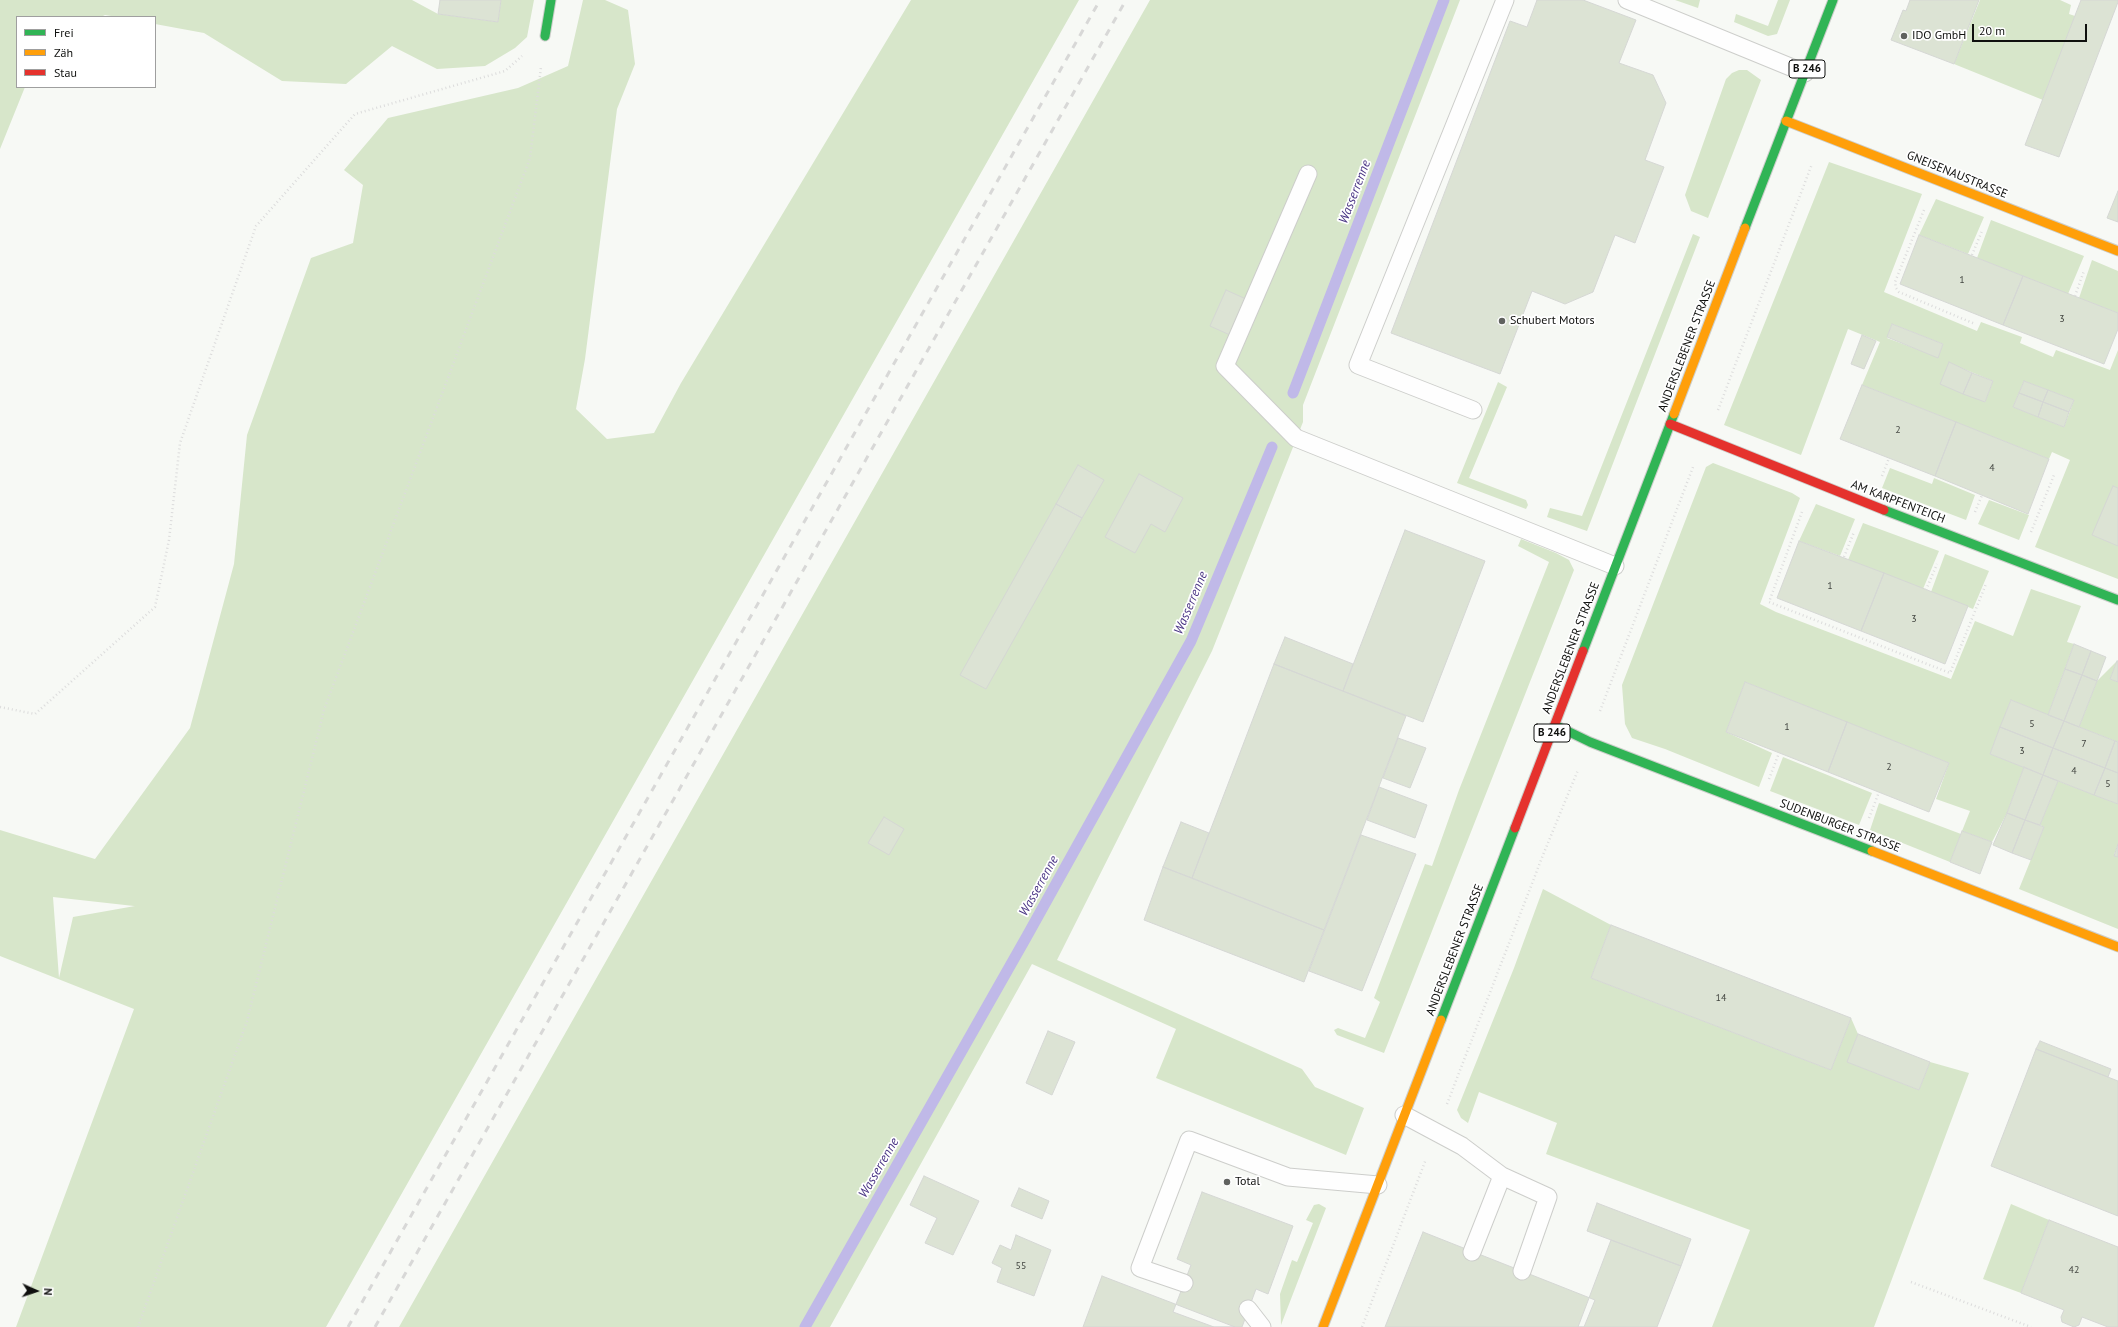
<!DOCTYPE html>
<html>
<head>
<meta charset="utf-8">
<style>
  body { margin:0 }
  #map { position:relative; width:2118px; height:1327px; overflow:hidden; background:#f7f9f5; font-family:"PT Sans",sans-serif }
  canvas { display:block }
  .legend { position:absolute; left:16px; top:16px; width:140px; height:72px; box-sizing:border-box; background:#fff; border:1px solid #9f9f9f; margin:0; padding:5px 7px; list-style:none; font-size:12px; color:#0f100e }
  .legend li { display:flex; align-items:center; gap:8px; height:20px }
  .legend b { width:20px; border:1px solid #9f9f9f }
  .north { position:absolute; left:16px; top:1271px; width:40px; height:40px; -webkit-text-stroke:3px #fff; paint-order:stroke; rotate:93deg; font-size:11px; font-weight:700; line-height:16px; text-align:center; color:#0f100e }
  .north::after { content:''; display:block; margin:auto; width:14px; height:18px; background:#0f100e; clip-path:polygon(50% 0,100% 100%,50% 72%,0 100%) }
  .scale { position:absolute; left:1972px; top:24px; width:115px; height:18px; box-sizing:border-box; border:2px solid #0f100e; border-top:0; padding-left:5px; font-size:12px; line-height:14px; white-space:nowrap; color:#0f100e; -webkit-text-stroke:3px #fff; paint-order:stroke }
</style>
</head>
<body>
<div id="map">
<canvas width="2118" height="1327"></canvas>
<ul class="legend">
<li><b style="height:5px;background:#30b455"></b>Frei</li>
<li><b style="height:5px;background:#ff9f0a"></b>Zäh</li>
<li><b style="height:5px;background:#e5322d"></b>Stau</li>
</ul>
<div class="north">N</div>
<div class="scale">20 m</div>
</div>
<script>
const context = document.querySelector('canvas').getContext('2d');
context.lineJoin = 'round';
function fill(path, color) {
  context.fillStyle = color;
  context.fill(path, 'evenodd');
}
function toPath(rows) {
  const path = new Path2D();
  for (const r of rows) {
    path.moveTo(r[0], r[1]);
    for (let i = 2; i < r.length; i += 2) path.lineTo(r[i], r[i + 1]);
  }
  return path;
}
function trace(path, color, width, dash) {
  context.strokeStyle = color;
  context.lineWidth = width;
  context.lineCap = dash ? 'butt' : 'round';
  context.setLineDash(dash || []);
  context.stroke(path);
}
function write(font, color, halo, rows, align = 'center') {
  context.font = font + ' "PT Sans",sans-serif';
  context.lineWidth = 3.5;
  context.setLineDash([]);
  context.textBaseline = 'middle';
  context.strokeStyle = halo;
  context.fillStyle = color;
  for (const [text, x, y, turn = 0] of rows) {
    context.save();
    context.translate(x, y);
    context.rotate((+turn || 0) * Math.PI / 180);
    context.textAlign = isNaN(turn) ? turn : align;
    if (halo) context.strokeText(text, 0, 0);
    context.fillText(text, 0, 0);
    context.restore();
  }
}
const green = toPath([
  [0,0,412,0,438,14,498,22,501,0,534,0,527,37,515,48,485,66,437,69,392,46,346,84,282,81,204,33,155,24,155,17,117,17,105,15,101,17,17,17,17,87,25,87,0,149],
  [583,0,605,0,628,10,635,64,617,109,585,359,576,409,607,439,654,433,681,383,911,0,1079,0,326,1327,16,1327,134,1009,0,956,0,830,95,859,190,728,234,564,247,435,311,258,353,243,363,185,344,170,388,118,518,88,568,66],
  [53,897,134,906,135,906,73,917,59,978],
  [1150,0,1460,0,1303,405,1303,422,1212,651,1057,960,1302,1069,1315,1087,1364,1108,1346,1155,1156,1078,1176,1029,1032,964,830,1327,399,1327],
  [1675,0,1700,0,1698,8],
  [1778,0,1790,0,1777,34,1768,36,1734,22,1736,14,1768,26],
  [1980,0,2060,0,2071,5,2069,14,2075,16,2043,100,1954,64],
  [1739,70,1747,70,1761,80,1708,218,1691,211,1685,195,1726,79,1732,73],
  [1829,162,1922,194,1884,292,1977,331,1981,322,2022,337,2020,343,2053,357,2056,350,2110,370,2118,350,2118,579,2035,547,2070,460,2052,452,2049,459,1862,385,1880,342,1848,329,1801,455,1724,425],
  [1892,324,1943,344,1938,357,1887,338],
  [1949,363,1993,381,1985,402],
  [2024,381,2074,400,2064,427,2013,407],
  [1936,199,1984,217,1968,254,1919,235],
  [1991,220,2084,256,2068,294,1977,258],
  [1693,234,1700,237,1587,531,1547,517,1550,508,1582,516],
  [2092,260,2118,271,2118,313,2079,298],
  [1498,382,1507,387,1469,478,1526,500,1528,505,1526,509,1457,483],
  [1713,463,1792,493,1800,498,1760,604,1776,612,1951,679,1975,621,2013,636,2031,589,2081,606,2067,642,2074,644,2048,715,2011,700,1990,754,2024,767,2007,813,1992,842,1962,831,1970,811,1936,799,1949,763,1745,682,1726,732,1772,753,1759,787,1665,749,1632,738,1625,724,1622,685,1706,467],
  [1890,468,1932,484,1934,478,1975,495,1966,520,1882,488],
  [1989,500,2029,515,2019,540,1978,524],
  [1816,504,1855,519,1840,556,1799,541],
  [1863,523,1939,551,1923,589,1848,560],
  [1521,539,1556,553,1569,560,1574,570,1384,1053,1337,1035,1334,1030,1338,1028,1365,1038,1380,1002,1374,998,1425,864,1432,866,1459,790,1549,562,1518,546],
  [1945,554,1989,571,1973,609,1931,592],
  [2117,661,2110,679,2118,682,2118,742,2079,727,2097,681],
  [1783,757,1872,793,1859,825,1770,791],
  [2058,781,2118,804,2118,844,2114,855,2118,857,2118,929,2019,889,2044,827,2040,825],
  [1879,803,1961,834,1950,862,1870,830],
  [1543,889,1611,925,1591,978,1831,1070,1851,1018,1858,1034,1848,1062,1919,1090,1930,1062,1969,1073,1874,1327,1712,1327,1750,1230,1546,1154,1557,1123,1479,1092,1468,1123,1461,1118,1457,1110,1514,968],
  [1319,1204,1326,1208,1281,1325,1280,1294,1292,1260,1297,1262,1313,1223,1306,1220,1314,1205],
  [2011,1204,2049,1220,2021,1293,1983,1279]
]);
const stream = toPath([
  [1293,393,1444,0],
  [805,1327,1027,936,1191,641,1272,447]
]);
const building = toPath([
  [440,0,501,0,498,22,438,14,440,0],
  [1537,0,1583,0,1636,20,1619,63,1653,75,1666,103,1645,160,1664,167,1635,243,1615,235,1593,292,1565,304,1532,291,1500,374,1391,333,1510,21,1527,27,1537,0],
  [1910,0,1979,0,1954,64,1891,40,1903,10,1906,11,1910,0],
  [2081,0,2118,0,2118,2,2059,157,2025,145,2081,0],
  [2118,191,2118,222,2107,218,2118,191],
  [1919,235,2023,276,2003,325,1900,284,1919,235],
  [2023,276,2118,313,2118,329,2104,364,2003,325,2023,276],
  [1226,290,1246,299,1230,335,1210,326,1226,290],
  [1892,324,1943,344,1938,358,1887,337,1892,324],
  [1862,335,1876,341,1864,369,1851,364,1862,335],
  [1949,362,1972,373,1963,394,1940,384,1949,362],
  [1972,373,1993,381,1985,402,1963,394,1972,373],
  [2024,381,2048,390,2043,402,2019,393,2024,381],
  [1862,385,1956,422,1935,476,1840,439,1862,385],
  [2048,390,2074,400,2069,412,2043,402,2048,390],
  [2019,393,2043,402,2038,417,2013,407,2019,393],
  [2043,402,2069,412,2064,427,2038,417,2043,402],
  [1956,422,2049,459,2028,514,1935,476,1956,422],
  [1078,465,1104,480,1082,518,1056,504,1078,465],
  [1139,474,1183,498,1165,532,1151,524,1135,553,1105,537,1139,474],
  [2113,486,2118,488,2118,546,2092,535,2113,486],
  [1056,504,1082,518,986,689,960,675,1056,504],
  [1405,530,1485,561,1423,722,1343,691,1405,530],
  [1799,541,1884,573,1861,631,1777,598,1799,541],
  [1884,573,1968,606,1945,664,1861,631,1884,573],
  [1285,637,1353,664,1343,691,1274,664,1285,637],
  [2074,644,2091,651,2082,675,2065,669,2074,644],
  [2091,651,2106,657,2097,681,2082,675,2091,651],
  [2117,661,2118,661,2118,682,2110,679,2117,661],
  [1274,664,1406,716,1324,930,1192,878,1274,664],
  [2065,669,2082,675,2064,721,2048,715,2065,669],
  [2082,675,2097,681,2079,727,2064,721,2082,675],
  [1745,682,1847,722,1828,772,1726,732,1745,682],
  [2011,700,2064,721,2053,748,2000,727,2011,700],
  [2064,721,2115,741,2105,768,2053,748,2064,721],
  [1847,722,1949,763,1929,812,1828,772,1847,722],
  [2000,727,2053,748,2043,775,1990,754,2000,727],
  [1398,738,1426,748,1410,788,1383,778,1398,738],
  [2115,741,2118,742,2118,773,2105,768,2115,741],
  [2053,748,2105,768,2094,795,2043,775,2053,748],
  [2024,767,2043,775,2025,820,2007,813,2024,767],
  [2105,768,2118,773,2118,804,2094,795,2105,768],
  [2043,775,2058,781,2040,825,2025,820,2043,775],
  [1379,787,1427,805,1415,838,1367,820,1379,787],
  [2007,813,2025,820,2012,853,1993,845,2007,813],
  [884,817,904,829,889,855,868,843,884,817],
  [2025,820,2044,827,2031,860,2012,853,2025,820],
  [1181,822,1209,833,1192,878,1163,867,1181,822],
  [1962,831,1992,842,1980,874,1950,862,1962,831],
  [1361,835,1416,854,1362,991,1309,971,1361,835],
  [2118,844,2118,857,2114,856,2118,844],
  [1163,867,1324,930,1304,982,1144,920,1163,867],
  [1611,925,1851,1018,1831,1070,1591,978,1611,925],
  [1048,1031,1075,1042,1052,1095,1026,1083,1048,1031],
  [1858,1034,1930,1062,1919,1090,1847,1062,1858,1034],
  [2040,1041,2111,1069,2108,1077,2036,1049,2040,1041],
  [2036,1049,2118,1081,2118,1216,1991,1166,2036,1049],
  [924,1176,979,1201,953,1255,925,1243,937,1218,910,1205,924,1176],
  [1019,1188,1049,1201,1042,1219,1011,1206,1019,1188],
  [1202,1192,1293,1226,1268,1294,1256,1289,1242,1327,1214,1327,1173,1312,1191,1265,1177,1259,1202,1192],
  [1597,1203,1691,1239,1681,1266,1587,1231,1597,1203],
  [2049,1220,2118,1247,2118,1327,2108,1327,2082,1317,2079,1325,2074,1327,2062,1322,2061,1317,2064,1310,2021,1293,2049,1220],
  [1423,1232,1595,1300,1584,1327,1385,1327,1423,1232],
  [1016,1235,1051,1250,1034,1296,997,1282,1002,1268,992,1263,1000,1245,1011,1250,1016,1235],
  [1611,1240,1681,1266,1657,1327,1578,1327,1611,1240],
  [1102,1276,1235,1327,1083,1327,1102,1276]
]);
const path = toPath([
  [1924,210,1895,282,1896,288,1899,292,1975,324],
  [1972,255,1982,231],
  [2075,296,2084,271],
  [1718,410,1812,164],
  [1882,476,1889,458],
  [1802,512,1769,602,1950,673,1986,584],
  [1975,512,1982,495],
  [2031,532,2054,475],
  [1844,557,1854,532],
  [1926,590,1937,564],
  [0,707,35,714,155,607,169,540,180,443,256,226,355,114,505,71,522,56],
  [1600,711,1693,467],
  [1769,779,1779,753],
  [1869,818,1879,792],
  [1447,1104,1543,855,1578,770],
  [1911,1282,2031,1327],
  [138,1327,247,1021,324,710,530,158,541,67],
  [1362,1327,1426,1159]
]);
const lane = toPath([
  [1627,0,1805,73],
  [1308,174,1225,366,1296,438,1615,566],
  [1473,410,1358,365,1505,0],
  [1404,1115,1462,1146,1502,1176,1472,1252],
  [1502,1176,1548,1197,1522,1271],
  [1184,1283,1140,1268,1189,1140,1288,1177,1378,1185],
  [1248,1309,1262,1327]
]);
const fast = toPath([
  [545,36,551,0],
  [1745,228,1833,0],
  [1884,510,2118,600],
  [1583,651,1674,414],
  [1555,725,1590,742,1872,851],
  [1441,1020,1515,828]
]);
const slow = toPath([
  [1786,121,2118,251],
  [1674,414,1745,228],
  [1872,851,2118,947],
  [1323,1327,1441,1020]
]);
const jam = toPath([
  [1670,424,1884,510],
  [1515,828,1583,651]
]);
const rail = toPath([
  [348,1327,1100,0],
  [375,1327,1126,0]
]);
const markers = [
  [1904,36,4,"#60625f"],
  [1502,321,4,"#60625f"],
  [1227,1182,4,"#60625f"]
];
const numberNames = [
  ["1",1962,280],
  ["3",2062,319],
  ["2",1898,430],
  ["4",1992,468],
  ["1",1830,586],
  ["3",1914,619],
  ["5",2032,724],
  ["1",1787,727],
  ["7",2084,744],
  ["3",2022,751],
  ["2",1889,767],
  ["4",2074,771],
  ["5",2108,784],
  ["14",1721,998],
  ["55",1021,1266],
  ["42",2074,1270]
];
const shields = [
  [1807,69,36],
  [1552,733,36]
];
const shieldNames = [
  ["B 246",1807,69],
  ["B 246",1552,733]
];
const poiNames = [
  ["IDO GmbH",1912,36],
  ["Schubert Motors",1510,321],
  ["Total",1235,1182]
];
const streetNames = [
  ["GNEISENAUSTRASSE",1957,175,22],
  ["ANDERSLEBENER STRASSE",1687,346,-69],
  ["AM KARPFENTEICH",1898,502,21],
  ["ANDERSLEBENER STRASSE",1571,648,-69],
  ["SUDENBURGER STRASSE",1840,826,21],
  ["ANDERSLEBENER STRASSE",1455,950,-69]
];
const waterNames = [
  ["Wasserrenne",1355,192,-69],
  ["Wasserrenne",1191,603,-67],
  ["Wasserrenne",1039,886,-61],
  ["Wasserrenne",879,1168,-60]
];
fill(green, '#d7e6ca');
trace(stream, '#c0b9e8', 11);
fill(building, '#dce3d4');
trace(building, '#d5d7d4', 1);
trace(lane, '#cdcecb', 19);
trace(fast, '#cdcecb', 11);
trace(slow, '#cdcecb', 11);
trace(jam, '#cdcecb', 11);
trace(path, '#dcdcdc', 2.5, [1, 3]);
trace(lane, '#fefefe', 17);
trace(fast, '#30b455', 9);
trace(slow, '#ff9f0a', 9);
trace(jam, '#e5322d', 9);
trace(rail, '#d8d8d7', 3, [7, 7]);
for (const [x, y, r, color] of markers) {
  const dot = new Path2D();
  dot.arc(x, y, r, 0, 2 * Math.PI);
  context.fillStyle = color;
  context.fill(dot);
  trace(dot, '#fff', 1.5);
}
write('10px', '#424540', null, numberNames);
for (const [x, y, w] of shields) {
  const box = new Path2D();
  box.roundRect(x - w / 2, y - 9, w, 18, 3);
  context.fillStyle = '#fff';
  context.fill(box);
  trace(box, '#0f100e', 1);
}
write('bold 11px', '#0f100e', null, shieldNames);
write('12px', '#0f100e', '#fff', poiNames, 'left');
write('12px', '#0f100e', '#fff', streetNames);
write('italic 13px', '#493484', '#fff', waterNames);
</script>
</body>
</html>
